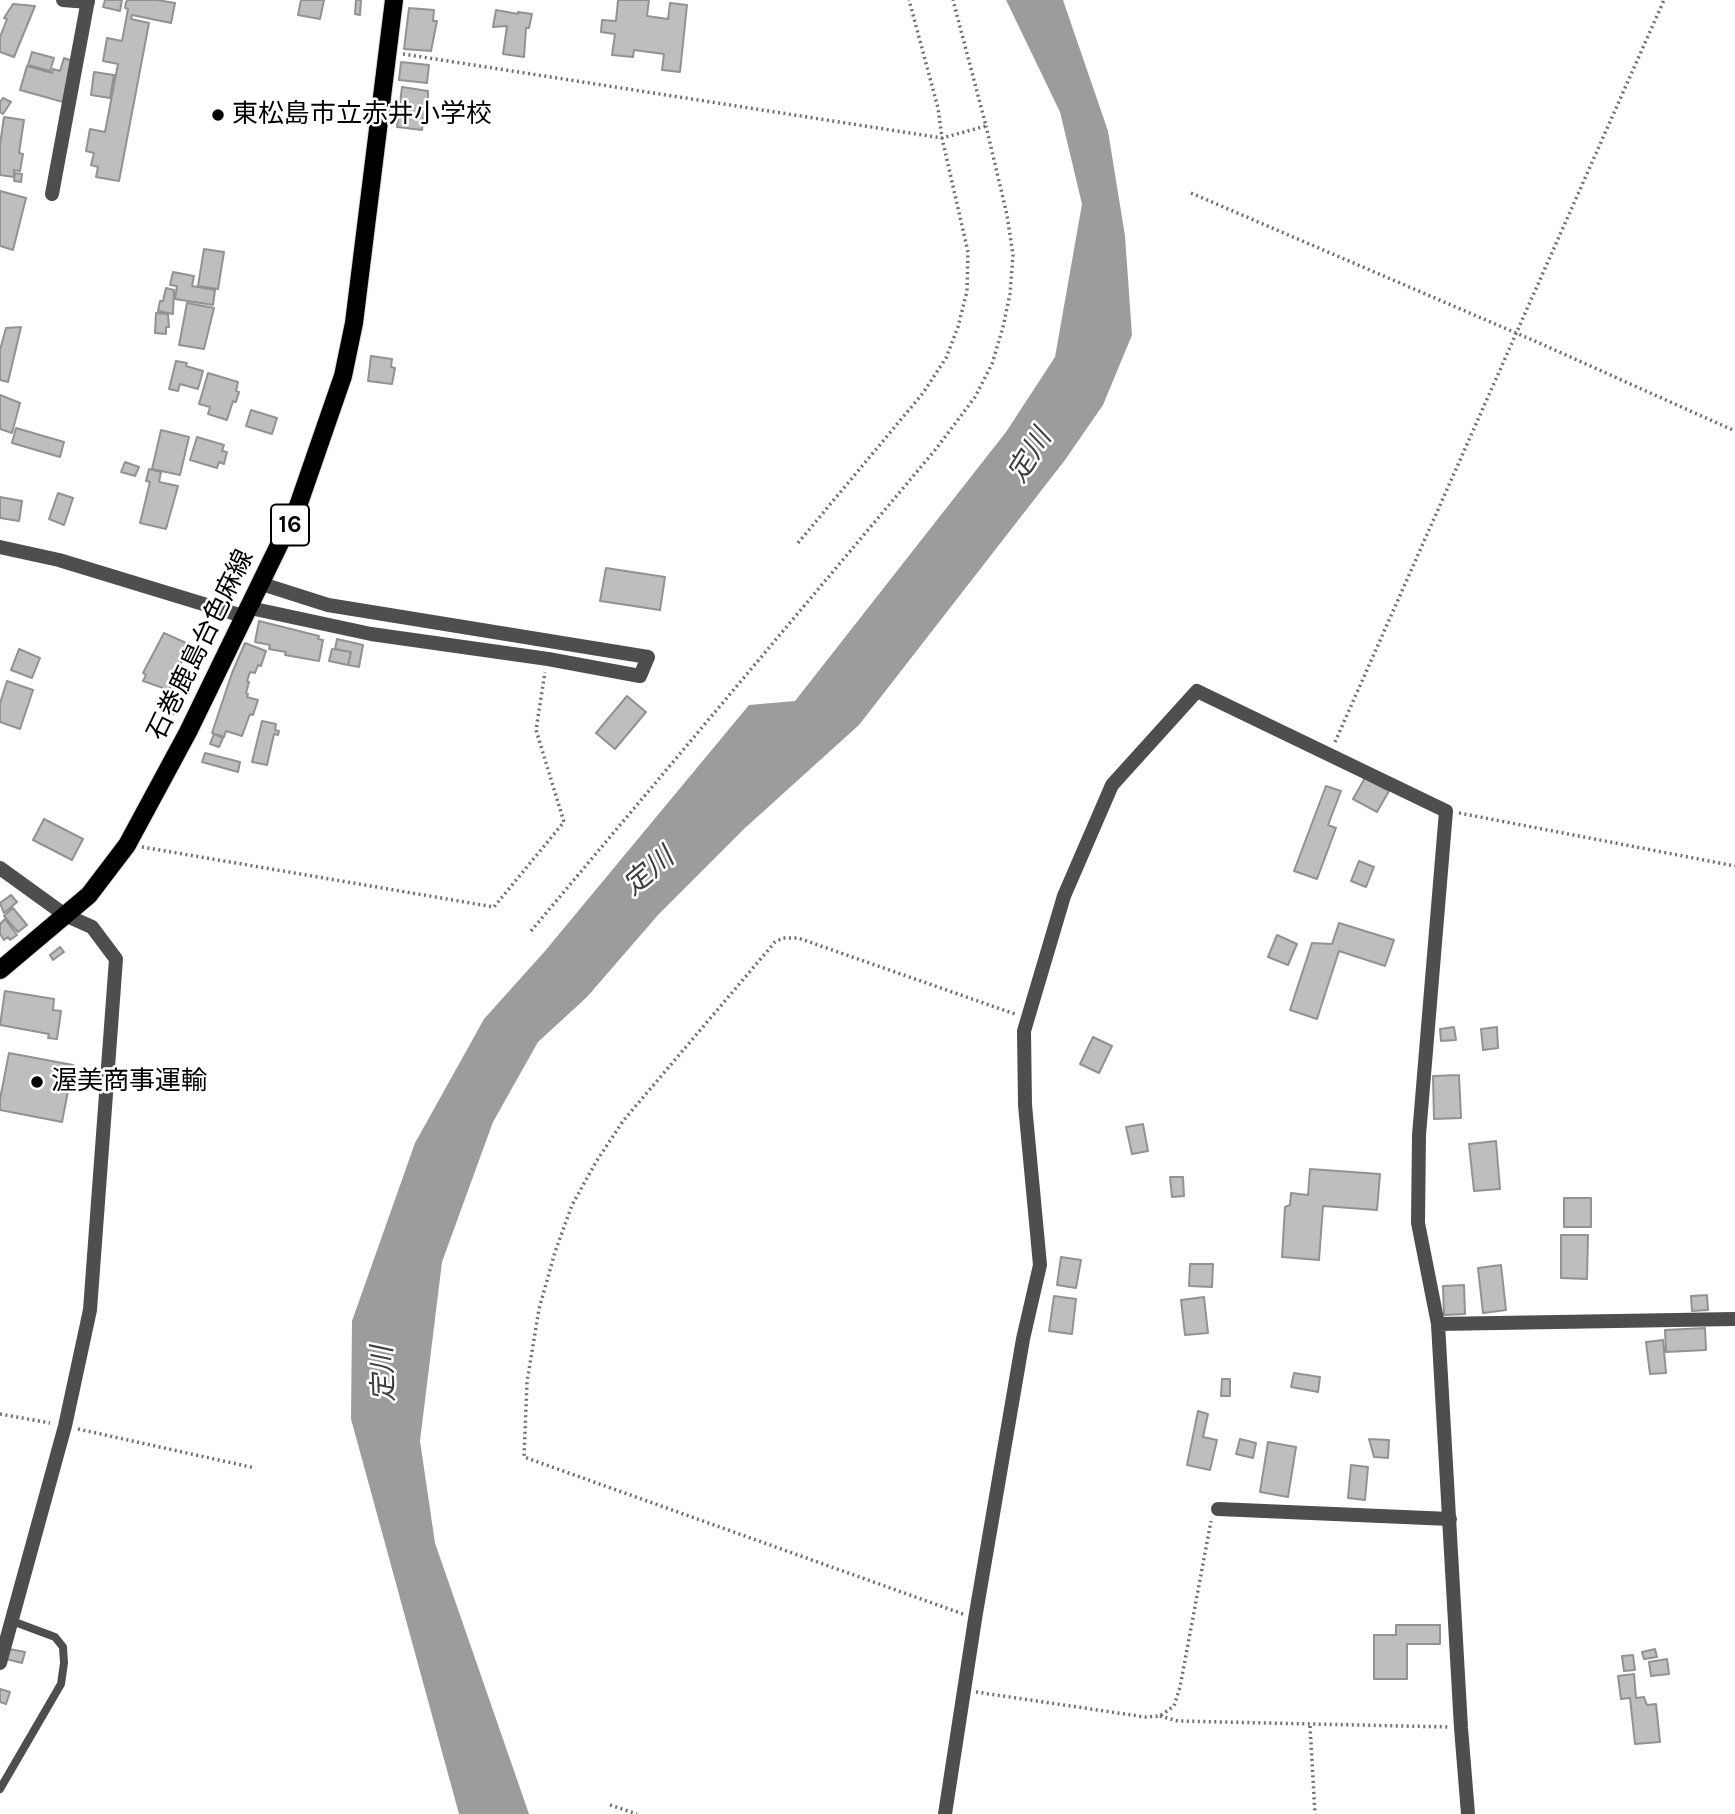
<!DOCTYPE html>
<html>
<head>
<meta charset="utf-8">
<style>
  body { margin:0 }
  canvas { display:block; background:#fff }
</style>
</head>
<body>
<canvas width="1735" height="1814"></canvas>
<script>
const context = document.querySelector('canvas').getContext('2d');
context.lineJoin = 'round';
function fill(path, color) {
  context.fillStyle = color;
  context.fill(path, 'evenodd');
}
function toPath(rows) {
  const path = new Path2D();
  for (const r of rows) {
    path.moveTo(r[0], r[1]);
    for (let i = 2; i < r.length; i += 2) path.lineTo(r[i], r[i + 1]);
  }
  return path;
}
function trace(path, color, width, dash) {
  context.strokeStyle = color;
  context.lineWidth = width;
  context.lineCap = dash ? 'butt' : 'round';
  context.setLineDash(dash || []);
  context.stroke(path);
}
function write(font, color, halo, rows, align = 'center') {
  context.font = font + ' Karla,"Noto Sans JP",sans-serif';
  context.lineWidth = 5;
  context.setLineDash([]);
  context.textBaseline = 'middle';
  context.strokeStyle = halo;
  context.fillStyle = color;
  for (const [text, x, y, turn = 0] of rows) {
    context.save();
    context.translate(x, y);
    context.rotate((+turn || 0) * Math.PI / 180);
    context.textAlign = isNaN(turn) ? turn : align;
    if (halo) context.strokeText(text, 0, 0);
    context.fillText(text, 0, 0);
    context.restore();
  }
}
const water = toPath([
  [1006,0,1063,0,1108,131,1125,236,1132,335,1103,405,1065,460,859,725,745,828,658,915,587,997,538,1042,493,1122,442,1262,420,1441,435,1543,529,1814,459,1814,351,1419,352,1321,415,1143,484,1019,545,951,749,705,795,701,1006,432,1055,357,1082,204,1060,112]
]);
const building = toPath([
  [105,0,122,0,120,11,103,7,105,0],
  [128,0,157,0,175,3,171,23,132,15,131,19,149,23,119,181,96,177,98,167,91,165,94,153,86,151,90,129,105,132,118,64,103,61,107,38,122,41,128,9,125,8,126,2,128,0],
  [301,0,324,0,320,19,298,15,301,0],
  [356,0,361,0,360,15,355,14,356,0],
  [618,0,649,0,647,16,668,19,670,3,687,5,680,72,662,70,664,54,634,50,633,57,612,55,615,34,601,32,602,20,616,21,618,0],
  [13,4,35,6,14,57,0,52,0,37,7,19,4,18,13,4],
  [409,8,434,10,433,21,437,21,431,51,404,49,409,8],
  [496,10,518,14,518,12,532,14,529,28,526,28,524,57,503,54,507,26,493,27,496,10],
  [32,52,54,58,50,71,28,65,32,52],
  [64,58,72,61,63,102,20,90,27,66,52,73,53,69,60,71,64,58],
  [401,62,429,65,427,83,399,80,401,62],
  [94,72,114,75,110,98,91,95,94,72],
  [402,87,428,91,428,113,424,112,422,130,397,127,402,87],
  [3,98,11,102,3,114,0,112,0,102,3,98],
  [4,117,24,120,19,153,23,154,20,171,14,170,14,177,0,175,0,144,4,117],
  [15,173,22,174,21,182,14,181,15,173],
  [0,191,26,198,13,250,0,246,0,191],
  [204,249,224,252,218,289,198,286,204,249],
  [173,272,194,276,192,286,215,290,213,305,175,299,177,286,170,285,173,272],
  [166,288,174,290,173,314,158,311,160,301,163,301,166,288],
  [187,303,214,308,204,349,179,345,187,303],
  [156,313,168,314,169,327,166,327,166,334,155,333,156,313],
  [21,327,8,382,0,380,0,350,6,328,21,327],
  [371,356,392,359,391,367,395,368,392,384,368,381,371,356],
  [176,361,187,363,186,366,203,371,198,389,180,384,178,391,169,389,176,361],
  [208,373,238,382,236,391,239,392,236,402,233,401,227,420,208,414,210,407,199,404,208,373],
  [0,395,20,403,12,433,0,429,0,395],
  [251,410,277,418,272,434,246,426,251,410],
  [16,428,64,442,60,457,12,443,16,428],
  [161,430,189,437,180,475,152,469,161,430],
  [197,437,224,445,222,451,227,452,224,464,219,462,217,468,190,460,197,437],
  [125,462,139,467,135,476,121,472,125,462],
  [149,469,161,472,159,482,178,486,166,529,140,523,150,482,146,481,149,469],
  [58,493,73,498,64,525,49,519,58,493],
  [0,497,22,501,19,521,0,518,0,497],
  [606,568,665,577,660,610,600,601,606,568],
  [259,621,319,636,318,639,323,640,319,661,285,655,286,652,269,649,270,645,255,642,259,621],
  [164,633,186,643,181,654,184,656,170,688,166,689,143,681,146,675,143,673,164,633],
  [337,639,363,645,359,667,348,665,351,652,335,649,337,639],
  [245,643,266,651,261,666,258,665,255,673,250,672,247,681,249,682,246,693,248,694,247,697,258,700,253,715,250,714,242,736,226,731,224,737,212,733,232,673,245,643],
  [19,649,40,658,32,678,11,670,19,649],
  [332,649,351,652,348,665,329,661,332,649],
  [7,681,33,690,20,729,0,722,0,703,7,681],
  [168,696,179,700,174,714,163,710,168,696],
  [627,696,646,712,615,749,596,733,627,696],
  [262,721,276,724,275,730,279,731,278,735,274,734,267,765,252,762,262,721],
  [214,734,223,738,219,747,210,744,214,734],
  [205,753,240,762,238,772,202,762,205,753],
  [1365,778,1389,791,1377,812,1353,799,1365,778],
  [1326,786,1341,791,1328,825,1336,828,1317,879,1294,871,1326,786],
  [44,819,83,839,72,860,33,840,44,819],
  [1359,861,1374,867,1366,887,1351,881,1359,861],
  [11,895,17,902,4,913,0,903,11,895],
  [13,908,27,925,18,932,4,916,13,908],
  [5,919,17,935,10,940,8,937,4,940,0,934,0,924,5,919],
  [1339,923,1394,940,1385,966,1339,951,1317,1019,1290,1010,1312,943,1332,944,1339,923],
  [1277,935,1297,944,1288,965,1268,957,1277,935],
  [60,947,64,952,53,960,50,955,60,947],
  [5,991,54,999,53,1010,61,1011,57,1039,48,1038,49,1034,0,1025,5,991],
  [1454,1027,1456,1040,1441,1041,1440,1029,1454,1027],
  [1497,1027,1498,1048,1483,1050,1481,1029,1497,1027],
  [1093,1037,1112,1046,1099,1073,1080,1064,1093,1037],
  [9,1053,73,1065,62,1122,0,1110,0,1099,9,1053],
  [1459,1075,1461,1118,1434,1119,1433,1076,1459,1075],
  [1143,1124,1148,1151,1132,1154,1126,1127,1143,1124],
  [1496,1141,1500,1189,1474,1191,1469,1144,1496,1141],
  [1310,1169,1380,1174,1377,1210,1323,1206,1319,1260,1282,1257,1285,1207,1290,1205,1291,1193,1308,1195,1310,1169],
  [1170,1177,1183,1177,1184,1196,1172,1197,1170,1177],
  [1564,1198,1591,1198,1591,1227,1564,1227,1564,1198],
  [1561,1235,1588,1235,1587,1279,1561,1278,1561,1235],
  [1061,1257,1081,1260,1076,1288,1057,1285,1061,1257],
  [1190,1264,1213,1264,1212,1287,1189,1286,1190,1264],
  [1501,1265,1506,1310,1483,1313,1478,1268,1501,1265],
  [1464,1285,1465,1314,1444,1315,1443,1286,1464,1285],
  [1707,1295,1708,1310,1692,1311,1691,1296,1707,1295],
  [1054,1296,1076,1299,1072,1334,1049,1331,1054,1296],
  [1204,1297,1208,1333,1185,1335,1181,1300,1204,1297],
  [1705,1328,1706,1350,1666,1352,1665,1330,1705,1328],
  [1663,1340,1666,1373,1650,1374,1646,1342,1663,1340],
  [1294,1373,1320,1377,1318,1392,1291,1387,1294,1373],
  [1222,1379,1230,1379,1230,1396,1221,1396,1222,1379],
  [1198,1411,1208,1414,1203,1437,1217,1440,1210,1470,1187,1465,1198,1411],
  [1240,1439,1256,1443,1253,1458,1236,1454,1240,1439],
  [1369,1439,1389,1440,1388,1458,1374,1457,1369,1439],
  [1268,1442,1296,1447,1288,1497,1260,1492,1268,1442],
  [1351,1465,1368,1467,1365,1500,1348,1498,1351,1465],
  [1396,1625,1440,1625,1440,1644,1407,1644,1407,1679,1374,1679,1374,1635,1396,1635,1396,1625],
  [9,1649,25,1652,22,1663,6,1659,9,1649],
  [1655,1649,1657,1657,1644,1659,1642,1652,1655,1649],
  [1633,1655,1635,1670,1624,1671,1622,1656,1633,1655],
  [1667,1659,1669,1674,1651,1676,1649,1662,1667,1659],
  [1634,1674,1636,1698,1644,1697,1647,1705,1656,1704,1660,1742,1635,1744,1630,1698,1621,1699,1618,1676,1634,1674],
  [0,1689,10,1692,6,1704,0,1702,0,1689]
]);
const path = toPath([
  [403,54,942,138,986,126,953,0],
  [1191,193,1537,342,1735,431],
  [798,543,923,393,946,358,958,327,967,291,968,252,942,138,938,108,909,0],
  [1335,742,1664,0],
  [1459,813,1735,866],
  [142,847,494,907,564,822,536,730,545,672],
  [531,931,936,449,975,397,992,364,1003,327,1010,294,1013,255,1007,215,986,126],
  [0,1414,50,1423],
  [78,1429,255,1468],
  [963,1614,524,1457,527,1382,539,1309,555,1252,572,1205,596,1162,623,1121,775,942,783,938,798,938,1015,1014],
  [976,1692,1145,1717,1160,1716,1174,1706,1180,1687,1211,1521],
  [1160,1716,1178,1721,1448,1727],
  [1310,1726,1315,1814],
  [610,1805,637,1814]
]);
const service = toPath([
  [0,1789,61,1684,64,1663,63,1647,55,1637,12,1621]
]);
const minor = toPath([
  [63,0,88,2],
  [52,194,88,0],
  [0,547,59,560,246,617],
  [250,608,371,634,548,659,640,676,648,657,328,605,262,584],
  [1438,1324,1735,1319],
  [1218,1509,1450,1519],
  [0,1663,65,1426,90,1310,116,959,92,927,65,915],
  [945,1814,975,1619,1023,1339,1040,1265,1025,1105,1024,1031,1064,896,1112,785,1197,691,1446,811,1419,1135,1418,1223,1438,1324,1461,1728,1468,1814]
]);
const tertiary = toPath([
  [0,868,65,915]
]);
const primary = toPath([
  [0,970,89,895,127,845,188,732,298,506,343,376,354,323,394,0]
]);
const markers = [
  [218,115,7,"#000"],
  [37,1082,7,"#000"]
];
const shields = [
  [290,525,38]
];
const shieldNames = [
  ["16",290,525]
];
const poiNames = [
  ["東松島市立赤井小学校",232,115],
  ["渥美商事運輸",51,1082]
];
const streetNames = [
  ["石巻鹿島台色麻線",201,645,-64]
];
const waterNames = [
  ["定川",1030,456,-58],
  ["定川",649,872,-40],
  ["定川",384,1374,-92]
];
fill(water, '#9c9c9c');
fill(building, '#bebebe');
trace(building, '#929292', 2);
trace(primary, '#dbdbdb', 20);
trace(path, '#707070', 3.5, [2, 3.5]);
trace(service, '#4e4e4e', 8);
trace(minor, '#4e4e4e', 14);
trace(tertiary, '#4e4e4e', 14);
trace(primary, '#000', 18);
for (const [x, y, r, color] of markers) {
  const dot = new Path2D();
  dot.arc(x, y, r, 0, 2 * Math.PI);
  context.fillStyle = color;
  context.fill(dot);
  trace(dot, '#fff', 2.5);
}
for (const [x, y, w] of shields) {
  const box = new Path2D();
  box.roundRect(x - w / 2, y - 20.5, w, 41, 5);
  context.fillStyle = '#fff';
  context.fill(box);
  trace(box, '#000', 2);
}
write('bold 24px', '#000', null, shieldNames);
write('26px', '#000', '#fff', poiNames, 'left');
write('26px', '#000', '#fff', streetNames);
write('italic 28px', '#3d3d3d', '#fff', waterNames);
</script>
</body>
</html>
